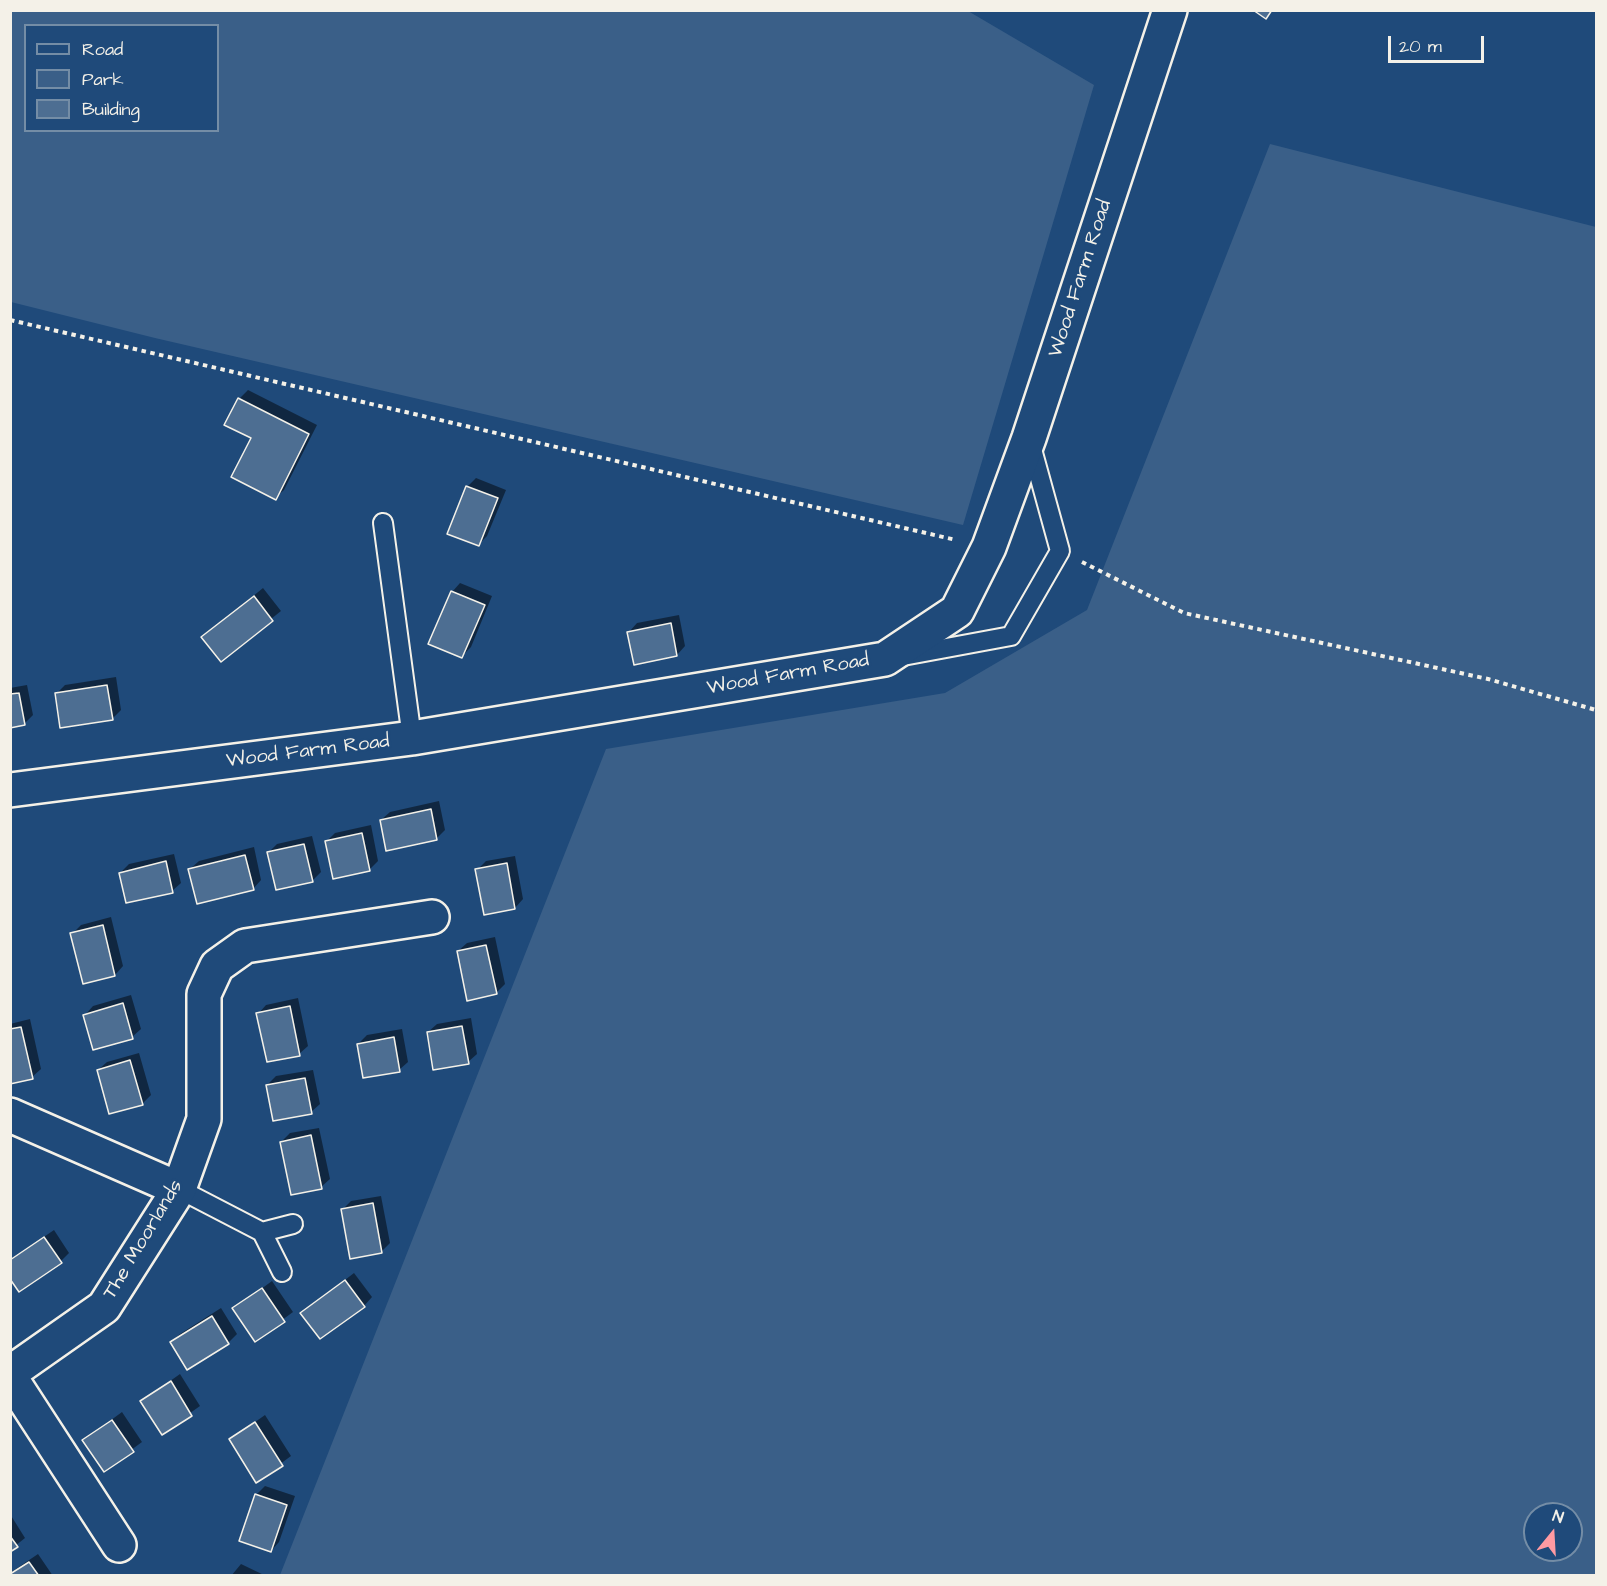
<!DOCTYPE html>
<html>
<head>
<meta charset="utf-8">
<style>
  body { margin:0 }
  #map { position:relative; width:1607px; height:1586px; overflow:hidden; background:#1f4a7a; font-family:"Architects Daughter",sans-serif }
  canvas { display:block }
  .frame { position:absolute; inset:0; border:12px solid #f4f1e8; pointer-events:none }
  .legend { position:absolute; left:24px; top:24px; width:195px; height:108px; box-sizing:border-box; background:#1f4a7a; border:2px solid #748da6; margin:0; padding:8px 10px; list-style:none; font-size:18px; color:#f4f1e8 }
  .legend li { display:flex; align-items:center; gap:12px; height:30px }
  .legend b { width:30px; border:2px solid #748da6 }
  .north { position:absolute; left:1523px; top:1502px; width:60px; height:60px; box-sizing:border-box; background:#1f4a7a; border:2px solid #748da6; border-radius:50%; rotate:18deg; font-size:16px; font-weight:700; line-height:24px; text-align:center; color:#f4f1e8 }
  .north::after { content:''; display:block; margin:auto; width:21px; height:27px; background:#ff9aa2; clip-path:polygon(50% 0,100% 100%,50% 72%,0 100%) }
  .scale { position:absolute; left:1388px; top:36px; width:96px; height:27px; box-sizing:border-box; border:3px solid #f4f1e8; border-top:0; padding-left:8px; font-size:18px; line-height:21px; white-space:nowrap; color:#f4f1e8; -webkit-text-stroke:4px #1f4a7a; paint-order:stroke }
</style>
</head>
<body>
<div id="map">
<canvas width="1607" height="1586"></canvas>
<div class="frame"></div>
<ul class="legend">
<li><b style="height:8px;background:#1f4a7a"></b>Road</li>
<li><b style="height:16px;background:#3a5f88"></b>Park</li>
<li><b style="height:16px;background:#4d6e92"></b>Building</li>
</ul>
<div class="north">N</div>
<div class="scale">20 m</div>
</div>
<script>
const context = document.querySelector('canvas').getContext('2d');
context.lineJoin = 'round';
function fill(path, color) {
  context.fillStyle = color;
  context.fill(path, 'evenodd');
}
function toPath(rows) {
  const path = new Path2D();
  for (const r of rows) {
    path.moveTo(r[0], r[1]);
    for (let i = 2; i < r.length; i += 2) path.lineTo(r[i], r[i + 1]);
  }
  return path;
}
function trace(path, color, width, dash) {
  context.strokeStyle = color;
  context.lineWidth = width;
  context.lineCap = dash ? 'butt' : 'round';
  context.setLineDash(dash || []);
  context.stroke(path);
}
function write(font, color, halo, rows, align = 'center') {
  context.font = font + ' "Architects Daughter",sans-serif';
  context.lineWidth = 5;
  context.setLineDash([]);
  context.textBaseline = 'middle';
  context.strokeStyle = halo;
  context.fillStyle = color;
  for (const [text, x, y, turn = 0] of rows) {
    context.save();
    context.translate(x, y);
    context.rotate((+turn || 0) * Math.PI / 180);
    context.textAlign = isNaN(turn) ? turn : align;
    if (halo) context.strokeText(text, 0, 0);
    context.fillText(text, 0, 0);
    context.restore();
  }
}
const green = toPath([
  [11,10,968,11,1094,85,963,525,155,338,11,302],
  [26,26,218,26,218,130,26,130],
  [1270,144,1596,227,1596,1575,280,1575,606,749,945,693,1087,610],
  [1535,1514,1571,1514,1571,1550,1535,1550]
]);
const shadow = toPath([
  [248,390,317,425,284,490,275,498,239,399],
  [476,478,506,490,487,536,478,545,467,487],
  [460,583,492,596,471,647,462,656,452,592],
  [263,588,281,611,221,659,203,637],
  [679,615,685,646,677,655,635,663,629,632,637,623],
  [116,677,121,710,112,719,56,694,65,685],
  [27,685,33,715,24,724,10,726,10,688],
  [439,801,445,830,437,838,381,820,390,812],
  [371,825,378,861,369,870,327,841,335,833],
  [312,836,321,872,312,881,269,852,277,844],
  [254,847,261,880,253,889,190,869,199,861],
  [174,854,181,883,172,891,120,873,129,864],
  [515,856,523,899,515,908,477,870,486,861],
  [111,917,123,966,115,975,72,934,81,925],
  [495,937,505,984,496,993,458,951,467,943],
  [131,995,141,1029,132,1037,85,1015,93,1006],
  [298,998,308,1046,299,1054,258,1014,266,1005],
  [471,1018,477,1054,468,1062,428,1032,437,1024],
  [30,1019,41,1069,32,1077,10,1079,10,1024],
  [402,1029,408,1062,399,1070,358,1044,367,1035],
  [139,1053,151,1095,142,1104,98,1070,107,1062],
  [313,1070,320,1104,311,1112,267,1085,276,1076],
  [319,1128,330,1179,321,1187,281,1142,290,1133],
  [381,1196,390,1243,381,1252,342,1210,351,1201],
  [54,1230,69,1253,61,1261,10,1260],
  [354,1273,372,1297,364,1306,302,1313],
  [272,1281,293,1312,255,1340,234,1309],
  [221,1308,237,1334,228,1343,188,1368,172,1342,180,1334],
  [180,1374,200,1406,162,1433,142,1401],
  [122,1412,142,1442,104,1470,84,1440],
  [265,1415,291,1456,257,1481,231,1439],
  [265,1486,295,1496,279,1542,271,1551,241,1540,257,1494],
  [10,1514,25,1538,10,1550],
  [38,1554,53,1576,10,1576,10,1573],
  [241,1564,266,1576,231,1576]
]);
const building = toPath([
  [1253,10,1272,10,1266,19,1253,10],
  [238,398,309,434,276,500,231,477,251,438,224,425,238,398],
  [466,486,498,498,479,546,447,534,466,486],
  [451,591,485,605,462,658,428,644,451,591],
  [254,596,273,621,221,662,201,637,254,596],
  [671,623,677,656,634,665,627,632,671,623],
  [107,685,113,720,60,728,55,693,107,685],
  [19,693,25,725,10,728,10,694,19,693],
  [431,809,437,840,386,851,380,820,431,809],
  [362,833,370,871,333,879,325,841,362,833],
  [304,844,313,882,276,890,267,852,304,844],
  [245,855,254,890,197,904,188,869,245,855],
  [166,861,173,893,126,903,119,873,166,861],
  [507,863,515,909,484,915,475,869,507,863],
  [103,925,115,976,83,984,70,933,103,925],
  [486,945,497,994,467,1001,457,951,486,945],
  [123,1003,133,1039,93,1050,83,1015,123,1003],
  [290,1006,300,1056,267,1062,256,1013,290,1006],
  [462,1026,469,1064,433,1070,427,1032,462,1026],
  [21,1027,33,1079,10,1084,10,1029,21,1027],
  [394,1037,400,1072,363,1078,357,1044,394,1037],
  [130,1060,143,1105,109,1114,97,1070,130,1060],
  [305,1078,312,1114,273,1121,266,1085,305,1078],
  [311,1135,322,1189,291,1195,280,1142,311,1135],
  [373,1203,382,1253,350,1259,341,1209,373,1203],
  [44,1237,62,1263,19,1292,10,1279,10,1260,44,1237],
  [345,1280,365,1307,320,1339,300,1313,345,1280],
  [262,1288,285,1322,255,1342,232,1308,262,1288],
  [212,1316,229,1344,187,1370,170,1342,212,1316],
  [171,1381,192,1416,162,1435,140,1401,171,1381],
  [112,1420,134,1452,104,1472,82,1440,112,1420],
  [255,1422,283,1466,256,1483,229,1439,255,1422],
  [255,1494,287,1505,271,1552,239,1541,255,1494],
  [10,1536,18,1547,10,1552,10,1536],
  [29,1562,39,1576,10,1576,10,1574,29,1562]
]);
const path = toPath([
  [10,320,956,540],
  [1082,562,1184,613,1488,679,1596,710]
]);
const lane = toPath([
  [383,523,412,738],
  [903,656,1011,636,1060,551,1030,442],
  [179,1189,262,1232,282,1272],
  [262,1232,293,1224]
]);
const street = toPath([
  [10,790,412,738,885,659,957,611,989,547,1029,438,1170,10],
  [10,1115,179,1189],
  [10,1373,104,1307,179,1189,204,1119,204,994,217,966,245,946,432,917],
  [10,1377,119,1545]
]);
const streetNames = [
  ["Wood Farm Road",1081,279,-72],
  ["Wood Farm Road",788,675,-10],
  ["Wood Farm Road",308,752,-7],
  ["The Moorlands",144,1240,-59]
];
fill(green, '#3a5f88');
fill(shadow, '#0007');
fill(building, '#4d6e92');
trace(building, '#f4f1e8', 1.5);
trace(lane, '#f4f1e8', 22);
trace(street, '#f4f1e8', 38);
trace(path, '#f4f1e8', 4, [4.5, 4.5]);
trace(lane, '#1f4a7a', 18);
trace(street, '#1f4a7a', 33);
write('20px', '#f4f1e8', '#1f4a7a', streetNames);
</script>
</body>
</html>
